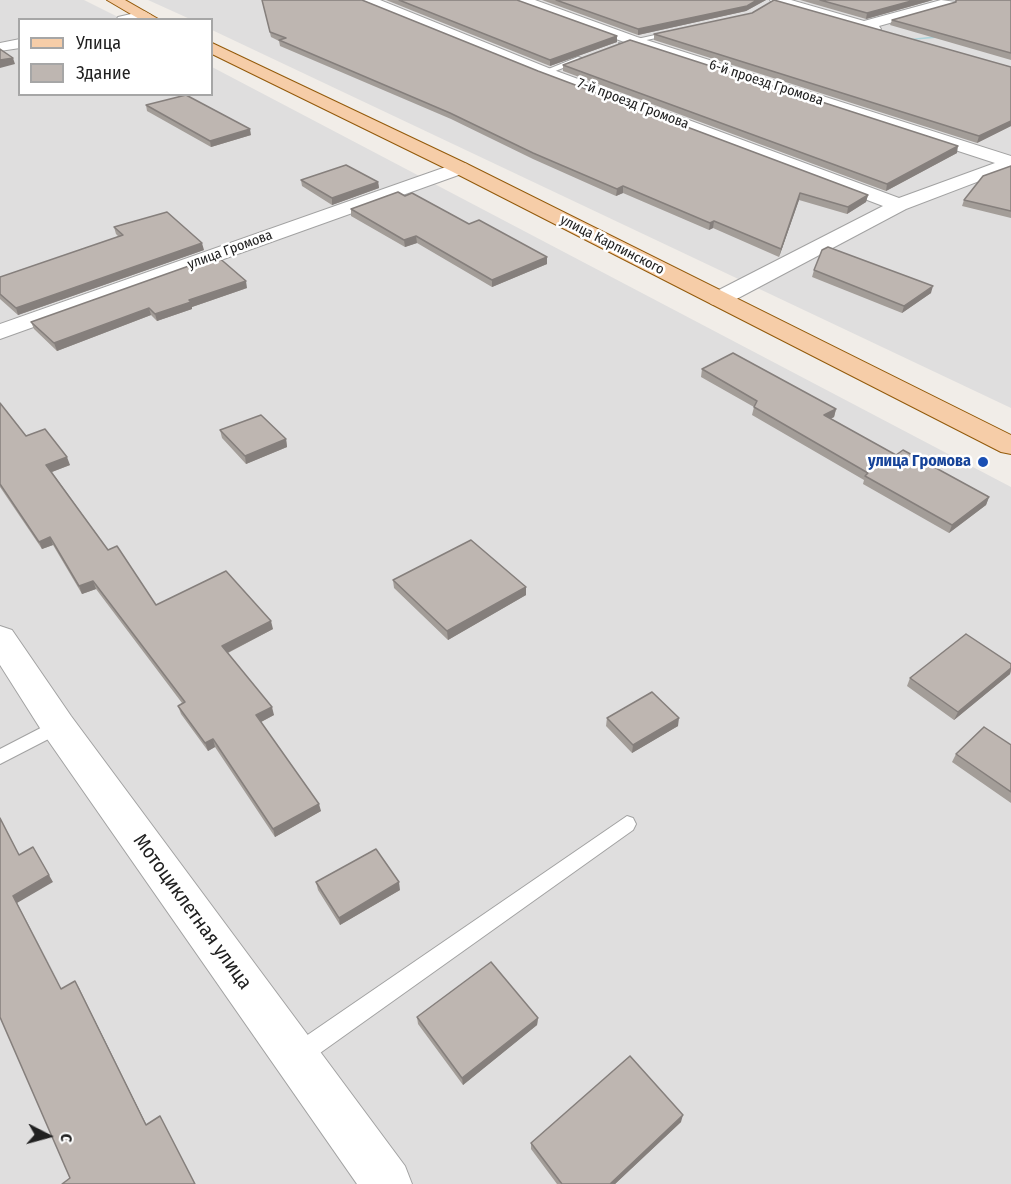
<!DOCTYPE html>
<html>
<head>
<meta charset="utf-8">
<style>
  body { margin:0 }
  #map { position:relative; width:1011px; height:1184px; overflow:hidden; background:#f1ede8; font-family:"Fira Sans Condensed",sans-serif }
  canvas { display:block }
  .legend { position:absolute; left:18px; top:18px; width:195px; height:78px; box-sizing:border-box; background:#fff; border:2px solid #a6a6a6; margin:0; padding:8px 10px; list-style:none; font-size:18px; color:#212121 }
  .legend li { display:flex; align-items:center; gap:12px; height:30px }
  .legend b { width:30px; border:2px solid #a6a6a6 }
  .north { position:absolute; left:18px; top:1106px; width:60px; height:60px; -webkit-text-stroke:4px #fff; paint-order:stroke; rotate:96deg; font-size:16px; font-weight:700; line-height:24px; text-align:center; color:#212121 }
  .north::after { content:''; display:block; margin:auto; width:21px; height:27px; background:#212121; clip-path:polygon(50% 0,100% 100%,50% 72%,0 100%) }
</style>
</head>
<body>
<div id="map">
<canvas width="1011" height="1184"></canvas>
<ul class="legend">
<li><b style="height:8px;background:#f6cda8"></b>Улица</li>
<li><b style="height:16px;background:#beb6b1"></b>Здание</li>
</ul>
<div class="north">С</div>
</div>
<script>
const context = document.querySelector('canvas').getContext('2d');
context.lineJoin = 'round';
function fill(path, color) {
  context.fillStyle = color;
  context.fill(path, 'evenodd');
}
function toPath(rows) {
  const path = new Path2D();
  for (const r of rows) {
    path.moveTo(r[0], r[1]);
    for (let i = 2; i < r.length; i += 2) path.lineTo(r[i], r[i + 1]);
  }
  return path;
}
function trace(path, color, width, dash) {
  context.strokeStyle = color;
  context.lineWidth = width;
  context.lineCap = dash ? 'butt' : 'round';
  context.setLineDash(dash || []);
  context.stroke(path);
}
function write(font, color, halo, rows, align = 'center') {
  context.font = font + ' "Fira Sans Condensed",sans-serif';
  context.lineWidth = 5;
  context.setLineDash([]);
  context.textBaseline = 'middle';
  context.strokeStyle = halo;
  context.fillStyle = color;
  for (const [text, x, y, turn = 0] of rows) {
    context.save();
    context.translate(x, y);
    context.rotate((+turn || 0) * Math.PI / 180);
    context.textAlign = isNaN(turn) ? turn : align;
    if (halo) context.strokeText(text, 0, 0);
    context.fillText(text, 0, 0);
    context.restore();
  }
}
const residential = toPath([
  [0,0,84,0,122,19,20,20,20,94,212,94,212,67,1011,487,1011,1184,0,1184],
  [148,0,1011,0,1011,408,212,30,212,20,190,19]
]);
const stream = toPath([
  [945,35,947,37,912,40,910,39,945,35]
]);
const service = toPath([
  [673,31,675,34,623,45,619,43,673,31],
  [578,57,585,59,548,74,541,72,578,57],
  [58,719,64,721,66,726,64,731,0,764,0,749,58,719],
  [627,816,633,818,636,824,633,830,306,1063,298,1066,290,1063,287,1055,290,1047,627,816]
]);
const minor = toPath([
  [361,0,380,0,551,69,899,198,995,163,627,43,517,3,515,0,535,0,637,37,1011,156,1011,169,906,209,727,304,719,306,711,304,708,299,711,294,883,206,539,75,363,3,361,0],
  [770,0,791,0,864,21,941,0,956,2,954,5,879,26,881,29,874,33,772,3,770,0],
  [144,11,151,15,149,18,116,20,118,17,144,11],
  [20,39,20,48,0,51,0,43,20,39],
  [460,162,467,164,469,168,467,172,0,339,0,324,460,162],
  [0,626,12,630,71,716,405,1166,412,1184,357,1184,45,736,0,665,0,626]
]);
const primary = toPath([
  [107,0,125,0,160,20,141,20,107,0],
  [212,43,467,164,1011,435,1011,454,1001,452,453,172,212,54,212,43]
]);
const wall = toPath([
  [262,0,362,0,538,71,868,195,866,202,847,214,799,200,779,257,713,228,709,230,623,193,616,196,533,159,451,119,280,46,279,41,271,37],
  [386,0,517,0,617,36,617,42,550,66],
  [542,0,766,0,746,11,638,35],
  [800,0,933,0,866,19],
  [1011,0,1011,60,890,25,892,20,956,2],
  [654,34,1011,67,1011,126,977,143,654,40],
  [563,65,957,153,886,191,563,71],
  [146,105,251,135,211,147,147,111],
  [1011,166,1011,218,962,206,964,200],
  [301,180,378,182,379,188,332,205,302,186],
  [351,209,469,224,547,257,547,264,492,287,417,243,405,247,351,216],
  [114,227,204,250,18,315,0,299,0,277,119,237,116,234],
  [814,270,931,293,902,313,812,277],
  [247,288,192,307,192,309,157,321,151,315,57,351,34,329,31,322],
  [702,369,836,409,834,417,830,419,896,455,989,497,986,505,949,533,863,484,864,480,752,415,754,407,701,377],
  [0,403,26,436,70,465,52,472,108,550,156,605,273,629,228,653,274,715,261,722,321,811,275,837,215,747,208,751,181,714,178,706,182,703,96,589,82,594,53,545,42,549,0,487],
  [220,430,286,439,287,447,246,464,222,438],
  [393,580,526,587,526,595,448,640,394,588],
  [1011,664,1011,671,1010,674,954,720,907,686,910,678],
  [607,718,678,726,632,753,606,726],
  [1011,745,1011,803,952,762,956,754],
  [316,882,400,890,340,925,318,890],
  [417,1017,538,1018,537,1025,463,1085,418,1024],
  [681,1122,615,1184,557,1184,531,1149,531,1143]
]);
const shadedWall = toPath([
  [757,0,766,0,746,11,638,35,638,29],
  [915,0,933,0,866,19,867,13],
  [617,36,617,42,550,66,550,60],
  [13,58,15,64,0,68,0,60],
  [1011,121,1011,126,977,143,979,136],
  [250,129,251,135,211,147,210,141],
  [958,146,957,153,886,191,887,184],
  [378,182,379,188,332,205,332,198],
  [623,186,623,193,616,196,617,189],
  [800,193,799,200,779,257,781,249],
  [868,195,866,202,847,214,848,207],
  [714,221,713,228,709,230,710,223],
  [416,236,417,243,405,247,404,240],
  [202,243,204,250,18,315,16,308],
  [547,257,547,264,492,287,492,280],
  [246,281,247,288,192,307,192,309,157,321,155,314,189,300],
  [933,286,931,293,902,313,904,306],
  [149,308,151,315,57,351,54,343],
  [836,409,834,417,822,423,824,415],
  [286,439,287,447,246,464,245,456],
  [67,457,70,465,49,473,46,465],
  [989,497,986,505,949,533,952,525],
  [50,537,53,545,42,549,39,542],
  [93,581,96,589,82,594,79,586],
  [526,587,526,595,448,640,447,631],
  [271,621,273,629,225,654,222,646],
  [1011,668,1010,674,954,720,958,712],
  [272,707,274,715,259,723,256,715],
  [679,718,678,726,632,753,633,745],
  [213,739,215,747,208,751,205,743],
  [319,804,321,811,275,837,273,829],
  [49,875,53,882,17,903,66,996,13,896],
  [399,882,400,890,340,925,339,918],
  [75,981,79,988,150,1132,146,1125],
  [538,1018,537,1025,463,1085,462,1078],
  [683,1115,681,1122,615,1184,610,1184]
]);
const building = toPath([
  [262,0,362,0,538,71,868,195,848,207,800,193,781,249,714,221,710,223,623,186,617,189,533,153,450,113,279,40,286,38,270,32,262,0],
  [399,0,517,0,617,36,550,60,399,0],
  [556,0,757,0,747,6,638,29,556,0],
  [774,0,1011,67,1011,121,979,136,654,34,752,13,774,0],
  [820,0,915,0,867,13,820,0],
  [956,0,1011,0,1011,53,892,20,956,2,956,0],
  [630,40,958,146,887,184,563,65,630,40],
  [0,49,13,58,0,60,0,49],
  [186,95,250,129,210,141,146,105,186,95],
  [346,165,378,182,332,198,301,180,346,165],
  [1011,166,1011,211,964,200,983,176,1011,166],
  [398,192,405,196,412,193,469,224,479,220,547,257,492,280,416,236,404,240,351,209,398,192],
  [167,212,202,243,16,308,0,294,0,277,123,235,114,227,167,212],
  [828,247,933,286,904,306,814,270,822,250,828,247],
  [217,256,246,281,189,300,191,302,155,314,149,308,54,343,31,322,217,256],
  [733,353,836,409,824,415,896,455,903,450,989,497,952,525,865,476,868,473,754,407,757,401,702,369,733,353],
  [0,403,26,436,45,429,67,457,46,465,108,550,117,546,156,605,226,571,271,621,222,646,272,707,256,715,319,804,273,829,213,739,205,743,178,706,185,702,93,581,79,586,50,537,39,542,0,484,0,403],
  [261,415,286,439,245,456,220,430,261,415],
  [471,540,526,587,447,631,393,580,471,540],
  [966,634,1011,664,1011,668,958,712,910,678,966,634],
  [652,692,679,718,633,745,607,718,652,692],
  [984,727,1011,745,1011,792,956,754,984,727],
  [0,818,19,855,33,847,49,875,13,896,61,989,75,981,146,1125,160,1116,195,1184,62,1184,70,1178,0,1017,0,818],
  [376,849,399,882,339,918,316,882,376,849],
  [491,962,538,1018,462,1078,417,1017,491,962],
  [630,1056,683,1115,610,1184,562,1184,531,1143,630,1056]
]);
const markers = [
  [983,462,6,"#1a4fb4"]
];
const farStreetnames = [
  ["6-й проезд Громова",766,83,18],
  ["7-й проезд Громова",633,104,21],
  ["улица Карпинского",612,245,27],
  ["улица Громова",230,250,-20]
];
const transitNames = [
  ["улица Громова",971,462]
];
const nearStreetnames = [
  ["Мотоциклетная улица",192,912,54]
];
fill(residential, '#dfdede');
fill(stream, '#acd4db');
trace(service, '#a2a2a2', 2);
trace(minor, '#a2a2a2', 2);
trace(primary, '#935a0a', 2);
fill(service, '#fff');
fill(minor, '#fff');
fill(primary, '#f6cda8');
fill(wall, '#a39d98');
fill(shadedWall, '#857f7c');
fill(building, '#beb6b1');
trace(building, '#857f7c', 1.5);
for (const [x, y, r, color] of markers) {
  const dot = new Path2D();
  dot.arc(x, y, r, 0, 2 * Math.PI);
  context.fillStyle = color;
  context.fill(dot);
  trace(dot, '#fff', 2);
}
write('14px', '#212121', '#fff', farStreetnames);
write('bold 16px', '#164399', '#fff', transitNames, 'right');
write('20px', '#212121', '#fff', nearStreetnames);
</script>
</body>
</html>
